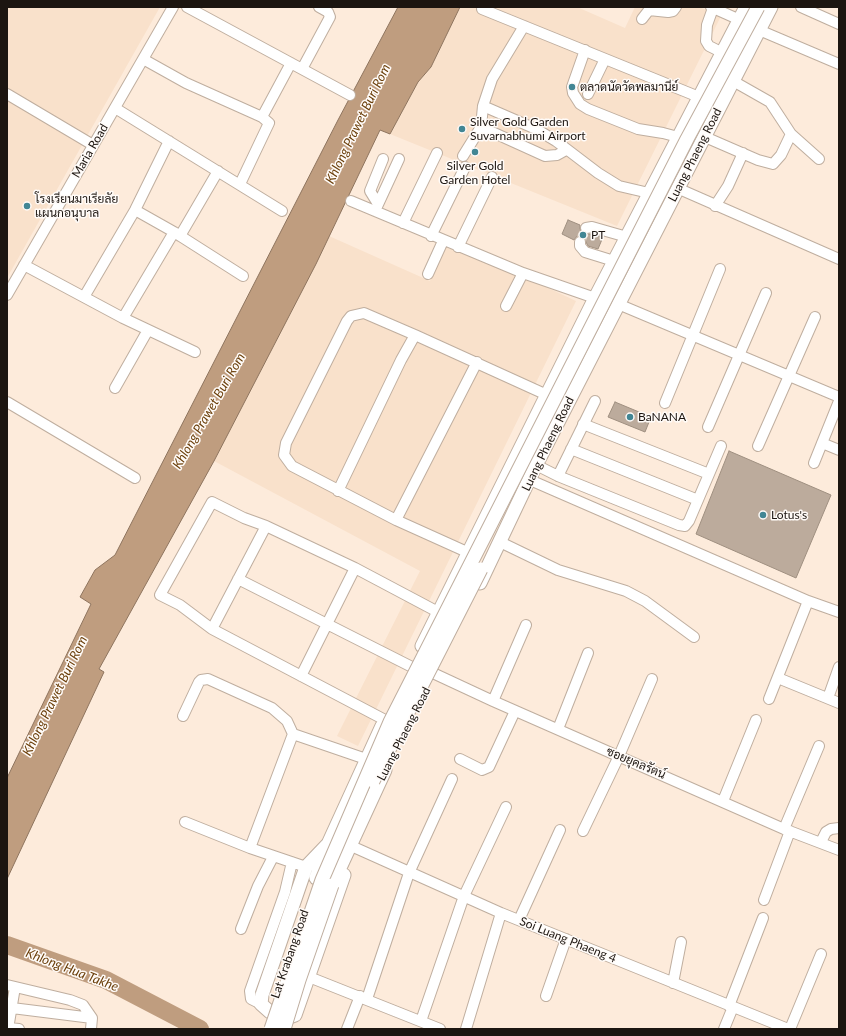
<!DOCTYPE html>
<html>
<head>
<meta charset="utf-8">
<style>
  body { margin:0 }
  #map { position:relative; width:846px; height:1036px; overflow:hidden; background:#fdebdb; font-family:Lato,sans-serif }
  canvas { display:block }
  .frame { position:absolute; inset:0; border:8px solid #1c1510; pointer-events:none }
</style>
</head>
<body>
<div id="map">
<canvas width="846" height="1036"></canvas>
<div class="frame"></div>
</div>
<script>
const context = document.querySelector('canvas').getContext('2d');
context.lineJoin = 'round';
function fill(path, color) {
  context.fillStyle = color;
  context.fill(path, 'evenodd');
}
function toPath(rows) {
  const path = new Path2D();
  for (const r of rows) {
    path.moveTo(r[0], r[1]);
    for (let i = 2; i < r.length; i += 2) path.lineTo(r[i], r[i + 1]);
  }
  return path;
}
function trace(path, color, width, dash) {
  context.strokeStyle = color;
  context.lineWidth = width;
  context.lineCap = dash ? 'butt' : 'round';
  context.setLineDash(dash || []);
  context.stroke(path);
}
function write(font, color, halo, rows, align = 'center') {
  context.font = font + ' Lato,Sarabun,sans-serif';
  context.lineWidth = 3;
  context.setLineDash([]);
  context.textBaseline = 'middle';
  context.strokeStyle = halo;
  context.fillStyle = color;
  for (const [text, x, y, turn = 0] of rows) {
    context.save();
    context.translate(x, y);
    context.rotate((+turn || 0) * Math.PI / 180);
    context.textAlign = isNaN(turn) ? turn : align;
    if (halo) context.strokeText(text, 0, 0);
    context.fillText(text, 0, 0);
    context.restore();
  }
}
const built = toPath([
  [7,7,160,7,7,278],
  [460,7,577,7,625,28,635,7,699,7,721,16,617,226,390,134,418,82,431,67],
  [329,236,430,281,445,247,527,278,576,301,358,746,337,736,420,571,214,461]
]);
const water = toPath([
  [398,7,460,7,431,67,418,82,390,134,380,130,316,264,214,461,99,669,104,672,7,879,7,778,91,604,80,597,95,570,115,555,338,120,398,7]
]);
const river = toPath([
  [7,945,106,980,200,1029]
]);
const building = toPath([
  [568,220,580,225,580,229,583,234,592,234,603,237,598,249,588,246,583,236,577,236,574,240,562,234,568,220],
  [615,402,651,417,645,432,608,417,615,402],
  [729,451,831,495,796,578,696,534,729,451]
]);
const minorTunnel = toPath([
  [580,242,586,228]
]);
const minor = toPath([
  [187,7,350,95],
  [711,7,740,20],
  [801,7,839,24],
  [713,8,707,25,706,41,709,46,723,53],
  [482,9,699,97],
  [642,19,649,10,668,12,673,11,676,7],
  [524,26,492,79,483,106,536,129,556,141,598,173,619,186,649,193],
  [759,30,839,64],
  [585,50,572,87,573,93,580,104,588,109,638,129,663,133,678,137],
  [143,59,186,83,262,117,269,123,240,184],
  [302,69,330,17,328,12,319,7],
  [733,81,770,102,791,134,819,159],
  [7,94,93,145],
  [588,94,605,59],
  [483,106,481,127,545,156,557,155,566,150],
  [115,108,282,211],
  [262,117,291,63],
  [705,137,758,160,773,164,781,155,791,134],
  [463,156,481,127],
  [677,188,839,259],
  [351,201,523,273,595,298],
  [378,204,370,191,383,159],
  [715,206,728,186,743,153],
  [135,210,174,232,243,276],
  [375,211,399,159],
  [403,223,437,153],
  [586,228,592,227,627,237],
  [180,236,218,171],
  [431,236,465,167],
  [580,242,580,246,585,252,614,261],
  [458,247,492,177],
  [24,265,123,318,195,352],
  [428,274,443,241],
  [7,295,173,7],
  [84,297,135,210,169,141],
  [618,304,839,397],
  [506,306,523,273],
  [123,318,174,232],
  [415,335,364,313,351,316,347,321,286,443,284,455,292,466,396,520,467,552],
  [115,388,148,330],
  [7,402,135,478],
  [665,403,720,269],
  [583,424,709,474],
  [708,427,766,293],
  [822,443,839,450],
  [758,446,815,317],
  [571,449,698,500],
  [814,463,839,401],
  [536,465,558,476,679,525,685,526,689,521,721,446],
  [558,476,595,401],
  [530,480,808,601,839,612],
  [338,491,401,360,415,335,547,395],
  [396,520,477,362],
  [500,542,558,570,626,591,645,601,694,637],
  [238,579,412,667],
  [212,629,266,526],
  [435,674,493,701,784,829,839,850],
  [301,676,355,568],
  [778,678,839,703],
  [828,698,839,667],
  [769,699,808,601],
  [493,701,526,625],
  [183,716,199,682,201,680,208,679,272,708,287,721,293,734],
  [385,720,212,629,180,605,160,595,212,502,244,518,266,526,355,568,438,612],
  [558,729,588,653],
  [460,759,482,770,489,767,515,711],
  [723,801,756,720],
  [185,822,250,848],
  [784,829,819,746],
  [583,831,619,756,652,679],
  [821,842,826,832,831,829,839,828],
  [349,845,501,913,788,1029],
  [306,867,250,848,293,734,366,759],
  [764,900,790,831],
  [519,920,560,830],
  [241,929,258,886,273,857],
  [309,977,440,1029],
  [673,983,681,942],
  [7,985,70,1000,83,1005,92,1018,91,1029],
  [546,996,566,939],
  [367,999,409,873,452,779],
  [261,1004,251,999,250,991,285,892,292,862],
  [729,1006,763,918],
  [12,1008,92,1018],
  [421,1021,464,896,506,807],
  [9,1028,19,1029],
  [8,1029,15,987],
  [347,1029,360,996],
  [466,1029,501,913],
  [724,1029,733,1007],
  [790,1029,821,954]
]);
const major = toPath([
  [480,583,536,465,771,7],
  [422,646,595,298,746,7],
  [328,844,306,867,262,995,261,1004,270,1012,287,1018,295,1015,344,875],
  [316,878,329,842,382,726],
  [332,885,385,770]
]);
const majorBridge = toPath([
  [373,781,481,569],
  [271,1029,322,880,390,722,687,139,758,7],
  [284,1029,299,980,332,885]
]);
const markers = [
  [572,87,4,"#428694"],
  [462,129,4,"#428694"],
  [475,152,4,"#428694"],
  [27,206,4,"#428694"],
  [583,235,4,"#428694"],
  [630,417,4,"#428694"],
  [763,515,4,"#428694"]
];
const poiNames = [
  ["ตลาดนัดวัดพลมานีย์",580,87],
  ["Silver Gold Garden",470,122],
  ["Suvarnabhumi Airport",470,136],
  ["Silver Gold",475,166,"center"],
  ["Garden Hotel",475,180,"center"],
  ["โรงเรียนมาเรียลัย",35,199],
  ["แผนกอนุบาล",35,213],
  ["PT",591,235],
  ["BaNANA",638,417],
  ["Lotus's",771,515]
];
const streetNames = [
  ["Maria Road",90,151,-60],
  ["Luang Phaeng Road",695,155,-63],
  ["Luang Phaeng Road",548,444,-64],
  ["Luang Phaeng Road",404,734,-63],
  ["ซอยยุคลรัตน์",636,763,23],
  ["Soi Luang Phaeng 4",568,940,22],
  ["Lat Krabang Road",290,954,-71]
];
const waterNames = [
  ["Khlong Prawet Buri Rom",358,124,-64],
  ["Khlong Prawet Buri Rom",209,411,-60],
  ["Khlong Prawet Buri Rom",55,696,-64],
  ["Khlong Hua Takhe",72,970,21]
];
fill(built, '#f9e1cb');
fill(water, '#bf9d7f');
trace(water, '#8e745e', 1);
trace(river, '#bf9d7f', 18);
fill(building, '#bcab9c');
trace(building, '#9f8f80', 1);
trace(minorTunnel, '#dbcbbd', 10, [10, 5]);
trace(minor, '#bfae9f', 12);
trace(major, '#bfae9f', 15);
trace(minor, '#fff', 10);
trace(major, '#fff', 13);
trace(majorBridge, '#bfae9f', 15, []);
trace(majorBridge, '#fff', 13);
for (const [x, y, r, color] of markers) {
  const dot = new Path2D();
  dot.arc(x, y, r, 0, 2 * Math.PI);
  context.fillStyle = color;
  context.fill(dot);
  trace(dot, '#fffbf8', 1.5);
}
write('12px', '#1c1510', '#fffbf8', poiNames, 'left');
write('12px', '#1c1510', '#fffbf8', streetNames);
write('italic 13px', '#6b3f0a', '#fffbf8', waterNames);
</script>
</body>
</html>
